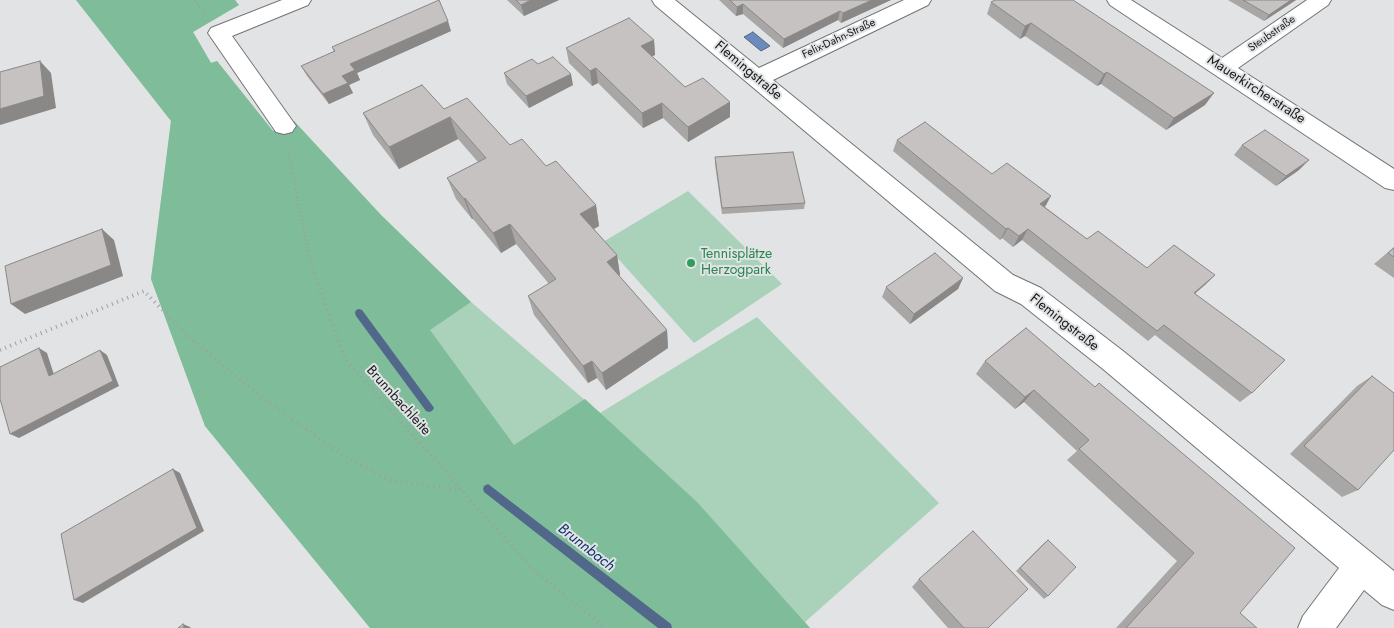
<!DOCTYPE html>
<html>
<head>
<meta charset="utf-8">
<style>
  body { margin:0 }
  canvas { display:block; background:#e1e3e5 }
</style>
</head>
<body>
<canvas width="1394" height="628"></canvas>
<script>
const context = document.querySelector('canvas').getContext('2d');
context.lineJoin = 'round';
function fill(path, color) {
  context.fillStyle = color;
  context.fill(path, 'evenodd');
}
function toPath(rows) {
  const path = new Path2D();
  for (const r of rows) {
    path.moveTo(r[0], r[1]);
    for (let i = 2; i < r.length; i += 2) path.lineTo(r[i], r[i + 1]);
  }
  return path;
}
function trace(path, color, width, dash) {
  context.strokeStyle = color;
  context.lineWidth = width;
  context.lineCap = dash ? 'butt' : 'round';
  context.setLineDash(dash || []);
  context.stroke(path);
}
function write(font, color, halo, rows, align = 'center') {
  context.font = font + ' Jost,sans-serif';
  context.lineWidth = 4;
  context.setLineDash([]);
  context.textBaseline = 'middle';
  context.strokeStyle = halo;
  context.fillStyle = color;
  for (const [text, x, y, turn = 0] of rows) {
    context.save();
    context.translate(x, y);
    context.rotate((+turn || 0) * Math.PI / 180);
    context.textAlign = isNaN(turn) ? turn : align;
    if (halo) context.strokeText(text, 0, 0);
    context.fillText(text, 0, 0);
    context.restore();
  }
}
const green = toPath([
  [76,0,235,0,239,5,193,32,211,63,217,61,273,131,294,121,381,215,471,302,600,413,757,317,939,503,805,622,810,628,370,628,205,426,151,279,171,121],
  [688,191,782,284,694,343,603,242]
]);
const forest = toPath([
  [76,0,235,0,239,5,193,32,211,63,217,61,273,131,294,121,381,215,471,302,430,330,514,445,585,399,697,502,810,628,370,628,205,426,151,279,171,121]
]);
const water = toPath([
  [753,32,770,46,761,51,744,37,753,32]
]);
const stream = toPath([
  [359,309,362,310,432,405,434,408,432,411,429,412,426,411,356,316,355,313,356,310,359,309],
  [488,484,671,624,672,628,658,628,484,492,483,489,484,486,488,484]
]);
const pathFar1 = toPath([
  [195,0,205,14],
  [288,149,310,261,315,274]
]);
const path = toPath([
  [314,273,345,359,533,570,606,628],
  [0,350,144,291,188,336,261,397,341,454,391,481,461,490]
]);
const minor = toPath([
  [282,0,311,0,308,5,232,36,296,126,292,132,284,134,276,132,208,33,211,28,282,0],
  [652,0,675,0,759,68,904,0,931,0,928,5,773,80,1013,275,1041,288,1123,351,1394,571,1394,610,1382,605,1364,590,1336,628,1298,628,1303,616,1339,568,1103,369,1021,304,995,291,655,5,652,0],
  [1107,0,1131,0,1222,58,1307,0,1331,0,1328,5,1238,68,1394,169,1394,190,1385,188,1110,5,1107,0]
]);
const wall = toPath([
  [507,0,559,0,524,16],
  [719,0,891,0,841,23,838,20,783,48,743,14,736,16],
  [1228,0,1296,0,1264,21],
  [991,2,1205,105,1166,130,1101,84,1097,86,1025,36,1020,39,987,14],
  [451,31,357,73,360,80,349,85,353,93,329,104,307,76,301,66,334,52,332,47],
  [654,40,655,55,652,56,685,87,730,117,688,142,663,118,643,128,598,83,592,86,569,63,566,48],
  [538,64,573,85,529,108,507,84,504,73],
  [444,109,546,166,596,205,599,226,594,229,617,255,620,275,619,276,667,330,668,348,606,390,597,378,588,383,534,315,528,296,549,284,516,244,501,253,473,219,472,219,456,199,447,178,478,162,458,139,399,169,373,135,363,113],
  [897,140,992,174,1045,207,1087,239,1147,268,1215,275,1195,293,1252,393,1240,402,1155,335,1148,341,1022,240,1013,247,1002,238,1000,240,893,151],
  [1242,145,1299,170,1276,186,1234,155],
  [715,157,805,203,804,209,722,214,715,164],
  [1394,247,1394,278,1374,264],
  [963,278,958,289,910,324,882,297,886,287],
  [1026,328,1240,613,1257,628,1116,628,1177,561,1067,460,1077,451,1024,402,1015,409,976,374,985,361],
  [1372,376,1358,490,1342,497,1290,454,1357,386],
  [1048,540,1048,596,1044,599,1016,571,1044,543],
  [919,579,988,628,948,628,912,587]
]);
const shadedWall = toPath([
  [531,0,559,0,524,16,521,5],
  [872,0,891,0,841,23,843,13],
  [1291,0,1296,0,1264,21,1269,15],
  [743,4,743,14,736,16,737,7],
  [840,11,838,20,783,48,784,39],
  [448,21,451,31,357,73,360,80,349,85,353,93,329,104,323,94,342,76,350,64],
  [1031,23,1025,36,1020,39,1025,26],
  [654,40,655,55,642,61,641,46],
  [40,61,51,73,56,108,0,125,0,109],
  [596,68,598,83,592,86,590,71],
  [1107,72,1101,84,1097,86,1104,74],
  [571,74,573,85,529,108,526,96],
  [1214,93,1205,105,1166,130,1174,118],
  [730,102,730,117,688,142,688,127],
  [662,103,663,118,643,128,642,113],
  [450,117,458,139,399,169,389,147],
  [1309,160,1299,170,1276,186,1286,176],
  [1051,196,1045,207,1040,204],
  [465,198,473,219,472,219,464,199],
  [596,205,599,226,585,234,580,214],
  [510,224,516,244,501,253,493,233],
  [1008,228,1002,238,1000,240,1006,229],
  [102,229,114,240,123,276,25,314,11,304],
  [1028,229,1022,240,1013,247,1019,236],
  [617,255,620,275,610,282,607,262],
  [1215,275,1205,285,1184,303,1194,293],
  [963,278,958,289,910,324,914,314],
  [667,330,668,348,606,390,602,373],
  [39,348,47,353,56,381,49,376],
  [100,350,107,355,119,386,19,438,10,434],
  [592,361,597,378,588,383,583,366],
  [1034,390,1024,402,1015,409,1025,397],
  [173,469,180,473,204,531,83,603,74,600],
  [183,624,190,627,191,628,184,628]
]);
const building = toPath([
  [439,0,448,21,350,64,355,70,342,76,348,83,323,94,301,66,335,51,332,47,439,0],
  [516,0,531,0,521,5,516,0],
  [730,0,872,0,843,13,840,11,784,39,743,4,737,7,730,0],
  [995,0,1073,0,1214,93,1174,118,1107,72,1104,74,1031,23,1025,26,991,2,995,0],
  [1243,0,1291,0,1269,15,1243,0],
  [629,18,654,40,641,46,685,87,703,78,730,102,688,127,662,103,642,113,596,68,590,71,566,48,629,18],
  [553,57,571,74,526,96,504,73,532,59,538,64,553,57],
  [40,61,44,96,0,109,0,72,40,61],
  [422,85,444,109,467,98,510,145,522,139,546,166,556,161,596,205,580,214,617,255,607,262,667,330,602,373,592,361,583,366,528,296,556,279,510,224,493,233,465,198,464,199,447,178,486,158,450,117,389,147,363,113,422,85],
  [925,122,992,174,1007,163,1051,196,1040,204,1087,239,1098,231,1147,268,1174,245,1215,275,1194,293,1285,360,1252,393,1164,325,1157,331,1028,229,1019,236,1008,228,1006,229,897,140,925,122],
  [1265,130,1309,160,1286,176,1242,145,1265,130],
  [793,152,805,203,722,208,715,157,793,152],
  [102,229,111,265,11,304,5,266,102,229],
  [1394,248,1394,257,1388,253,1394,248],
  [935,253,963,278,914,314,886,287,935,253],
  [1026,328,1095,387,1099,383,1295,548,1240,613,1257,628,1126,628,1194,553,1079,449,1089,440,1034,390,1025,397,985,361,1026,328],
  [39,348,49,376,100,350,113,381,10,434,0,399,0,367,39,348],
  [1372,376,1394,393,1394,450,1358,490,1304,446,1372,376],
  [173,469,197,528,74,600,61,534,173,469],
  [973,531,1028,589,988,628,964,628,919,579,973,531],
  [1048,540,1076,567,1048,596,1020,568,1048,540],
  [183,624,184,628,178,628,183,624]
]);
const markers = [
  [691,263,5,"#2e9e5b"]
];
const farStreetnames = [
  ["Steubstraße",1272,34,-35],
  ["Felix-Dahn-Straße",839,39,-25]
];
const streetNames = [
  ["Flemingstraße",748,71,40],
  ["Mauerkircherstraße",1256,90,33],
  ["Flemingstraße",1064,323,38],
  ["Brunnbachleite",398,401,48]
];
const leisureNames = [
  ["Tennisplätze",701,255],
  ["Herzogpark",701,271]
];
const waterNames = [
  ["Brunnbach",586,548,38]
];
fill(green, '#aad1b9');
fill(forest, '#7fbd9a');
fill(water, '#6c8abb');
trace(water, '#52688a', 1);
fill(stream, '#52688a');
trace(minor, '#727476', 2);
trace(pathFar1, '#9d9fa1', 2.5, [1, 3]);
trace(path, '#9d9fa1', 4, [1, 4.5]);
fill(minor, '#fff');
fill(wall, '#a9a7a6');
fill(shadedWall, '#8a8887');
fill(building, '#c5c2c1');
trace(building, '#8a8887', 1);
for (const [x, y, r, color] of markers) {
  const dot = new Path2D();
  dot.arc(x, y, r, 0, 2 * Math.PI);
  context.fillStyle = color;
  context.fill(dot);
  trace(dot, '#e1e3e5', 2);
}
write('11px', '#171819', '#e1e3e5', farStreetnames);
write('14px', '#171819', '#e1e3e5', streetNames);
write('14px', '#27864d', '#e1e3e5', leisureNames, 'left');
write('italic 15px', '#0f336f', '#e1e3e5', waterNames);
</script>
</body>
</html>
